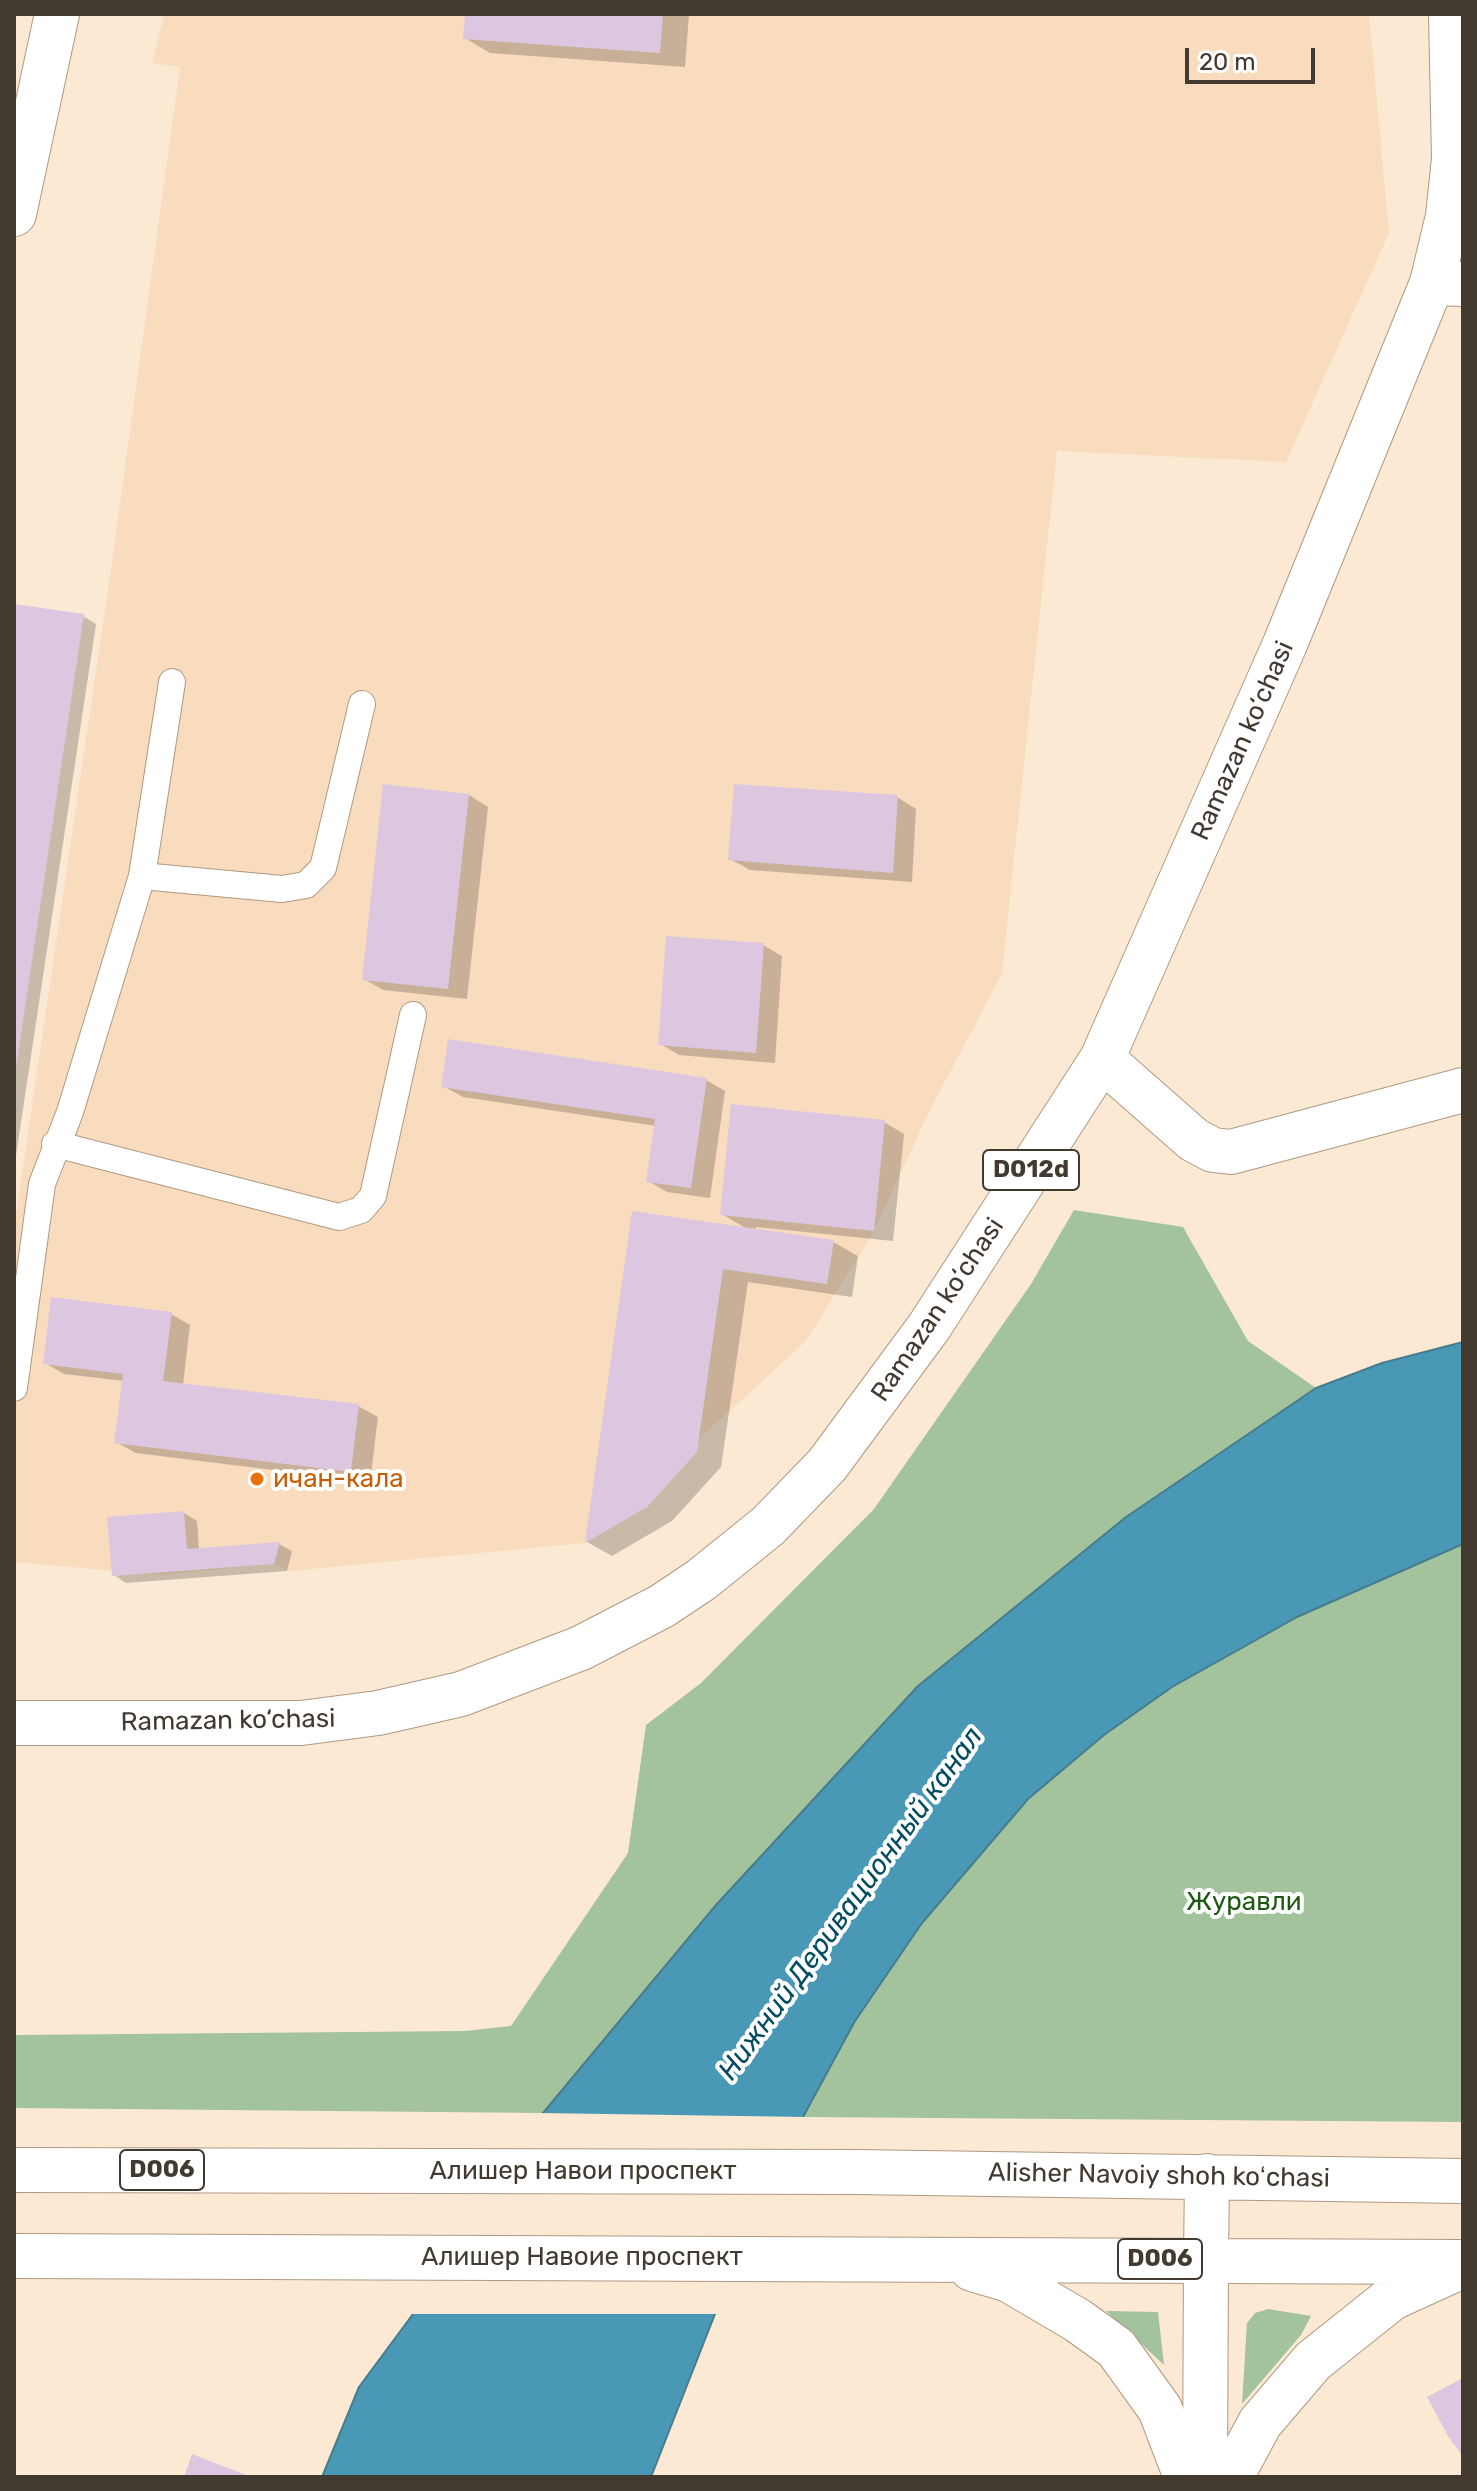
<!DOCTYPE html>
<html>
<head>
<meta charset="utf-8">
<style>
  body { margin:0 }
  #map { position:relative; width:1477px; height:2491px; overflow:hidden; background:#fbe9d4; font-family:Rubik,sans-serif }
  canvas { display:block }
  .frame { position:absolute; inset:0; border:16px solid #42392f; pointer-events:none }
  .scale { position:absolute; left:1185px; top:48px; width:130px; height:36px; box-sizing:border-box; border:4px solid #42392f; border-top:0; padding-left:10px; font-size:24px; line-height:28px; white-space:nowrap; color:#42392f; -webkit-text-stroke:6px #fff; paint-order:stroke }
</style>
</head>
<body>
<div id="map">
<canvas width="1477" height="2491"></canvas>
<div class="frame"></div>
<div class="scale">20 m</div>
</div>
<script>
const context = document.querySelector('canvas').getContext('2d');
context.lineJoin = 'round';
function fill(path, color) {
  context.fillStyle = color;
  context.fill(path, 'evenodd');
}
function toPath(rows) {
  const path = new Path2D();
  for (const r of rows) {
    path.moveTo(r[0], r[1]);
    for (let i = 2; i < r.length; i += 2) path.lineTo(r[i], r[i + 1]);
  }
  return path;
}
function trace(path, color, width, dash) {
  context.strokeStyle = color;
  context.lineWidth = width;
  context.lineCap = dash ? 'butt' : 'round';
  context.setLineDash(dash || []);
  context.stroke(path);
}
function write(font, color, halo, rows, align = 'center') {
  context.font = font + ' Rubik,sans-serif';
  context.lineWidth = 8;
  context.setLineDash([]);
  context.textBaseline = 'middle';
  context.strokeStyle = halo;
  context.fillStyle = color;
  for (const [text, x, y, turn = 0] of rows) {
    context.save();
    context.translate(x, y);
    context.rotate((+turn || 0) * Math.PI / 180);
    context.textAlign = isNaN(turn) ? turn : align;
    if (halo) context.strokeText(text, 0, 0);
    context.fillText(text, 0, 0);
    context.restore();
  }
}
const built = toPath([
  [164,14,1369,14,1389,233,1286,462,1057,451,1002,973,928,1114,874,1231,806,1341,585,1543,290,1571,274,1564,161,1575,14,1562,14,1228,110,576,180,67,152,63]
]);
const green = toPath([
  [1074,1210,1183,1227,1248,1341,1316,1388,1116,1525,918,1686,716,1905,543,2113,14,2108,14,2035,465,2031,511,2026,628,1853,646,1725,701,1683,874,1509,1031,1284],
  [1463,1544,1463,2122,803,2117,855,2021,922,1923,1028,1799,1104,1735,1172,1687,1297,1617],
  [1268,2309,1311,2316,1301,2335,1242,2404,1247,2323,1255,2313],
  [1106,2311,1158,2312,1164,2365]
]);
const water = toPath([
  [1463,1342,1463,1544,1297,1617,1172,1687,1104,1735,1028,1799,922,1923,855,2021,803,2117,715,2314,651,2477,322,2477,359,2387,413,2314,543,2113,716,1905,918,1686,1126,1517,1316,1388,1382,1363,1463,1342]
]);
const pier = toPath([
  [539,2113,807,2117,719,2314,408,2314]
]);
const shadow = toPath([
  [467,14,689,14,685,67,490,53,465,38],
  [14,606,83,616,96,624,14,1169],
  [469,795,488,807,467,999,383,990,364,979],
  [897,797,916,809,912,882,750,870,730,859],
  [763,945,782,956,775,1063,679,1055,660,1044],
  [706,1080,725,1091,710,1198,667,1192,648,1181,656,1126,463,1097,443,1086],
  [884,1122,904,1134,893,1241,756,1227,755,1230,833,1242,858,1256,852,1297,748,1282,721,1467,672,1521,612,1556,587,1542,634,1213,747,1229,722,1214],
  [171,1314,190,1325,183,1385,358,1406,378,1417,370,1482,136,1453,116,1442,124,1381,64,1374,45,1363],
  [184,1513,197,1521,199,1550,279,1544,292,1551,287,1571,126,1583,114,1575]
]);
const building = toPath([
  [465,14,663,14,660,53,463,39],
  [14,604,84,614,16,1067,14,1067],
  [383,784,469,794,448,989,362,980],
  [734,784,898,795,893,873,728,860],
  [666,936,764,943,756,1053,658,1045],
  [448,1039,707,1078,691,1188,646,1182,655,1119,441,1087],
  [731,1104,885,1120,874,1231,720,1215],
  [632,1211,834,1240,827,1284,723,1269,697,1452,647,1507,585,1543],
  [51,1297,172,1312,163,1381,359,1404,351,1472,114,1443,123,1374,43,1364],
  [184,1511,187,1549,280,1542,274,1564,112,1576,107,1517],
  [1463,2378,1463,2456,1449,2438,1427,2397],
  [192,2454,251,2477,184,2477]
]);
const service = toPath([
  [142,876,282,889,306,885,323,868,362,704],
  [55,1144,339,1217,361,1210,373,1196,413,1015],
  [14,1388,42,1184,70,1112,142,876,172,682]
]);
const minor = toPath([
  [14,214,57,14],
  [1432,283,1463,284],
  [1102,1059,1194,1140,1213,1150,1231,1152,1463,1090],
  [1205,2477,1206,2259]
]);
const primary = toPath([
  [14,1723,301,1723,378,1713,461,1694,581,1648,662,1606,701,1580,768,1526,827,1465,929,1327,1102,1059,1285,644,1432,283,1448,216,1454,159,1451,14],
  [14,2170,856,2172,1463,2181],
  [14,2256,1463,2262],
  [1206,2259,1207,2176],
  [972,2269,1009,2280,1077,2320,1116,2348,1160,2409,1186,2477],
  [1231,2477,1260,2423,1313,2361,1392,2298,1458,2268]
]);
const markers = [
  [257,1479,8,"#e8710a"]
];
const shields = [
  [1031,1170,96],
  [162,2170,84],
  [1160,2259,84]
];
const shieldNames = [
  ["D012d",1031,1170],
  ["D006",162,2170],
  ["D006",1160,2259]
];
const streetNames = [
  ["Ramazan ko‘chasi",1243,741,-66],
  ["Ramazan ko‘chasi",938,1310,-56],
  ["Ramazan ko‘chasi",228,1721,-1],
  ["Алишер Навои проспект",583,2171],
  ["Alisher Navoiy shoh koʻchasi",1159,2176,1],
  ["Алишер Навоие проспект",582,2257]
];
const foodNames = [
  ["ичан-кала",273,1479]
];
const parkNames = [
  ["Журавли",1244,1902]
];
const waterNames = [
  ["Нижний Деривационный канал",851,1904,-54]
];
fill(built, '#f9dcbd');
fill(green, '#a3c39d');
fill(water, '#4998b5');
trace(water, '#477c8d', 2);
fill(pier, '#fbe9d4');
fill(shadow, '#0003');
fill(building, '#ddc7e0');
trace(service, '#af9982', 28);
trace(minor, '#af9982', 46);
trace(primary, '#af9982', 46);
trace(service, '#fff', 26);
trace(minor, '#fff', 44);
trace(primary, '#fff', 44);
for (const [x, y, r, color] of markers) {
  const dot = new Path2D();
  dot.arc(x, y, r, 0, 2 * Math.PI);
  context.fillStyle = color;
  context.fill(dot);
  trace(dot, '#fff', 3);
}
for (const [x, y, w] of shields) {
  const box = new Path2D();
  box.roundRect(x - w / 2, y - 20, w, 40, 6);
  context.fillStyle = '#fff';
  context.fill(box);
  trace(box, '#42392f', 2);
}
write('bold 24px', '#42392f', null, shieldNames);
write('26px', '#42392f', '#fff', streetNames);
write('26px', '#c56008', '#fff', foodNames, 'left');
write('26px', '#1e5913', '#fff', parkNames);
write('italic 28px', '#044c60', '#fff', waterNames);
</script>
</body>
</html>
